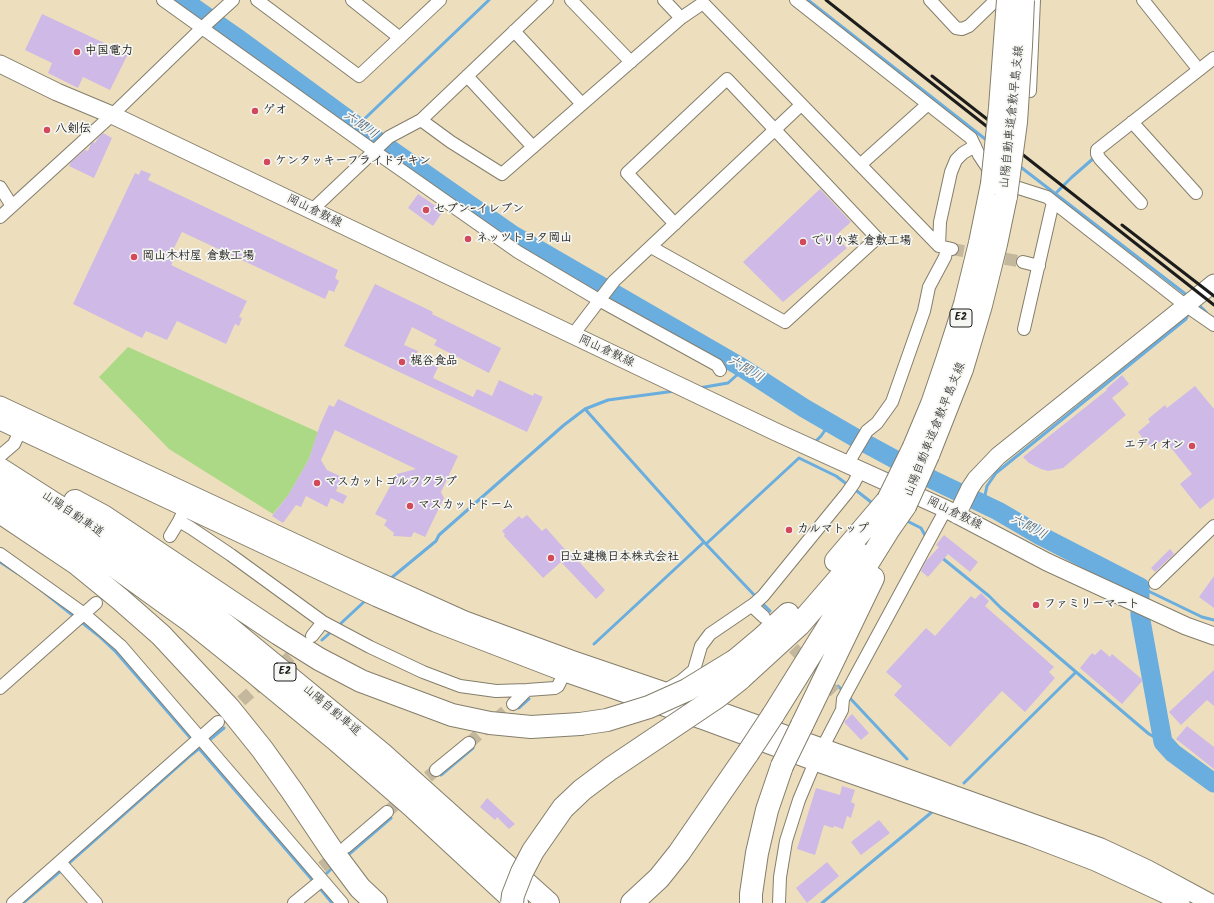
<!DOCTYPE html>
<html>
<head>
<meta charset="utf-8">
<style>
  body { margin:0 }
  canvas { display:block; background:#eddfbd }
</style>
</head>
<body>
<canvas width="1214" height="903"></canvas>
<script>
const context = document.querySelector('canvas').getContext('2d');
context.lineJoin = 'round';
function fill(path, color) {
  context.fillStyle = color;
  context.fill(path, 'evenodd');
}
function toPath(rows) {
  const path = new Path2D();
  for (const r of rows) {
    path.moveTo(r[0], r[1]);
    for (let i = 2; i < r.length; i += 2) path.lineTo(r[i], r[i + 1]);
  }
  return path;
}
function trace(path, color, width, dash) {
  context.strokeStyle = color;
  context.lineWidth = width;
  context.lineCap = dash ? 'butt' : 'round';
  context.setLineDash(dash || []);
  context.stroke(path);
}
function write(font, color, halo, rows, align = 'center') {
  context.font = font + ' Kalam,"Klee One",sans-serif';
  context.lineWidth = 3.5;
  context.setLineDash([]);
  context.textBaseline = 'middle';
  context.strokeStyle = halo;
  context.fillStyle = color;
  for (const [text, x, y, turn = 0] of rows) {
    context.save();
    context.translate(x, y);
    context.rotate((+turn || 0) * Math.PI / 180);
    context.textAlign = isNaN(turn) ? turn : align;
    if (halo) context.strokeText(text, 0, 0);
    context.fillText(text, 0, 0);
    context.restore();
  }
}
const green = toPath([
  [128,347,318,432,309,459,289,494,273,514,169,449,99,377]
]);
const stream = toPath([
  [808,0,989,142],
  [357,126,489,0],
  [1018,165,1188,296],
  [1055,194,1072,177,1095,157],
  [1197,303,1206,312],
  [699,388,728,383,737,375,741,367],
  [585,409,704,542,757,598],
  [814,443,821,436,830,423],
  [853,488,871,502],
  [983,504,987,486,996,473,1186,319,1189,312],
  [909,522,921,528,926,537],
  [706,544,799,458,836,476,848,485],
  [941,557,989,596,1001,608,1076,672,1149,734,1163,742],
  [0,562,17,573],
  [390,579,436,541,439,535,564,425,585,409,608,400,675,391],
  [35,585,76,618],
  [1140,587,1202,617,1214,620],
  [761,602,770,611],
  [80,621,99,636,116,652,193,741],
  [338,626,366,600],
  [322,640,332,631],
  [594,644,704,542],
  [838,686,844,692],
  [848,696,907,759],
  [519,708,529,699],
  [207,742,224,728],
  [196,745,314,882],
  [441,775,473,748],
  [964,783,1076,672],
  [348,855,391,818],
  [67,865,191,755,201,747],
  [327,873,331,869],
  [318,886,332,903],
  [23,903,63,869],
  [822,903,932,812]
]);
const river = toPath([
  [183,0,236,37,357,126,513,235,741,367,804,408,861,441,933,480,998,511,1039,535,1140,587,1140,615,1163,742,1173,753,1214,783]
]);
const building = toPath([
  [42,14,128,54,110,90,83,77,78,88,48,73,52,63,25,50],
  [103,133,112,138,94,178,69,166,71,162,85,150,88,151,91,144,93,142,95,143,98,138],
  [141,170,151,174,148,180,338,270,335,278,339,281,334,292,329,290,325,299,182,232,170,256,175,258,171,265,247,301,239,317,242,318,239,326,235,324,226,344,177,321,167,340,146,331,142,338,73,304,135,173,139,175],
  [820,189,851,222,835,236,847,248,783,302,743,262],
  [418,194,443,211,433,226,408,208],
  [375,284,433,312,432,314,501,348,489,373,434,345,437,340,412,327,404,345,418,351,415,356,438,367,433,378,473,397,477,389,492,396,499,380,533,396,534,393,543,397,527,432,344,346],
  [1122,375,1129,384,1112,398,1126,415,1063,468,1048,471,1041,469,1029,463,1023,457,1107,390,1106,389],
  [1195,386,1214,409,1214,498,1200,509,1180,484,1192,474,1164,439,1151,449,1138,432,1150,422,1148,419,1165,405,1167,408],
  [338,399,458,456,441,492,444,498,425,537,414,532,411,537,393,536,394,533,384,525,387,520,375,514,397,474,416,469,335,430,321,460,327,470,342,477,336,491,347,496,343,504,331,498,327,507,306,496,301,507,296,505,283,523,272,516,289,494,309,459,320,425,329,405,334,407],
  [527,515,542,531,546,528,570,555,572,554,605,590,596,599,561,562,543,578,504,536,505,534,502,531,519,516,522,519],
  [944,535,978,562,970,572,948,554,928,577,921,571,926,561,939,547,936,545],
  [1170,549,1174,554,1155,572,1151,568],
  [1214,576,1214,608,1199,597],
  [981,593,989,601,985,606,1054,667,1049,672,1055,678,1025,712,1002,691,950,747,894,695,902,686,886,672,926,628,935,636,971,596,975,599],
  [1101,649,1110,657,1112,654,1143,680,1122,704,1080,668,1092,653,1095,655],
  [1214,670,1214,706,1207,700,1181,725,1169,712],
  [852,714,869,733,861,740,844,722],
  [1187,726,1214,747,1214,769,1176,739],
  [842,786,855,790,851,802,855,804,851,818,847,816,843,829,834,826,833,828,824,825,815,855,797,849,816,788,840,795],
  [487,798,515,824,509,829,497,817,495,820,480,807],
  [879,820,890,833,861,855,851,842],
  [827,862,839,876,807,903,796,888]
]);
const streetTunnel = toPath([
  [952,249,1023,262],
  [781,635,835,692],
  [228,713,304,644],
  [469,743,513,704],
  [387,812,436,770],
  [322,867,339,853]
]);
const street = toPath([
  [163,0,374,151,518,252,599,300,717,365,720,370],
  [257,0,359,76,440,0],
  [352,0,400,38],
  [571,0,631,62],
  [796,0,971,138,979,155,989,170,1003,183,1047,197,1185,305,1214,325],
  [930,0,956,28,962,29,969,26,996,0],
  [1143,0,1199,70],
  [681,18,703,3,939,246,952,249],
  [514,31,582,104],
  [467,76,533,147],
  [1030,91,1034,0],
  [421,120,451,142,502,174,681,18,664,0],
  [1132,122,1196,193],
  [860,165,928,104],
  [0,187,12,206],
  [1141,203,1100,159,1097,154,1097,150,1214,58],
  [311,211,389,137,421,120,547,0],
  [0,217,112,115,202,28,233,0],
  [939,246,940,222,951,172,956,160,963,153,975,146],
  [651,247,785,322,877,238,727,79,627,173,675,224],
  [1023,262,1039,266],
  [1024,329,1053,202],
  [572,336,614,281,801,105],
  [0,456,14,444,20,431,22,423],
  [847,465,867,431,877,423,892,402,924,311,929,287,945,257,947,248],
  [188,502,179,521,191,528,231,555,323,622,370,647,423,672,460,686,496,691,527,690,555,688,558,686,568,666],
  [170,536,179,521],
  [0,554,84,614,121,646,342,903],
  [1155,583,1214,526],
  [752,606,764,617],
  [312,636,323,622],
  [0,688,96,603],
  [669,688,681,681,694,670,701,646,710,634,754,604,763,596,847,493,854,483,860,471],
  [513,704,527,690],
  [436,770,469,743],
  [346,847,387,812],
  [60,862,96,903],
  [13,903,218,722],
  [294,903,322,880],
  [779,903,780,877,786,841,799,800,815,762,842,710,843,699,946,509]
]);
const secondary = toPath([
  [0,64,57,92,112,115,776,432,946,509,1047,562,1186,626,1214,636],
  [0,405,343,565,465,620,571,659,665,691,1101,847,1148,869,1211,903],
  [0,421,377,598,435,623,565,673,704,721,815,762,1030,837,1095,862,1164,894,1181,903],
  [957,515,970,488,976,479,998,456,1214,283]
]);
const highway = toPath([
  [914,447,932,404,947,360,965,304,980,243,992,184],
  [928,455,962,369,981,305,996,244,1006,196],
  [0,469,97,531,171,584,228,627,381,753,548,903],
  [0,491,45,519,117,568,189,620,250,669,335,739,411,805,517,903],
  [75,501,103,516,279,634,319,659,361,681,452,715,490,723,531,727,580,724],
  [0,512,76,563,120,599,161,635,229,708,262,749,292,791,333,852,360,888,376,903],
  [836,561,888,500],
  [736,660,761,639,788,614],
  [740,679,799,625,843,574,858,553],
  [773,715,889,529,905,506],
  [802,725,873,578],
  [632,903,659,878,679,853,748,753],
  [751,903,751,894,757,853,767,810,782,766]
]);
const rail = toPath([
  [826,0,1214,305],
  [932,76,1001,130],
  [1122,225,1214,296]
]);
const highwayBridge = toPath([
  [992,184,1000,108,1008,0],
  [1006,196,1016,122,1021,46,1023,0],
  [888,500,914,447],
  [905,506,928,455],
  [580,724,607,720,649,707,687,690,736,660],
  [748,753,773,715],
  [782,766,802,725],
  [512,903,513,895,522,872,533,851,563,808,582,790,610,769,717,697,740,679]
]);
const markers = [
  [77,52,4,"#d1495b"],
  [255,111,4,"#d1495b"],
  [47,130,4,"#d1495b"],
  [267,162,4,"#d1495b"],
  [426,210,4,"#d1495b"],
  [468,239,4,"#d1495b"],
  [803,242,4,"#d1495b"],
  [134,257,4,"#d1495b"],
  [402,362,4,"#d1495b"],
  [1192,446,4,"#d1495b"],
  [317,483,4,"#d1495b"],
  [410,506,4,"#d1495b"],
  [789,530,4,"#d1495b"],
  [551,558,4,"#d1495b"],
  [1036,605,4,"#d1495b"]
];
const shields = [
  [961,318,22],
  [285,672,22]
];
const shieldNames = [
  ["E2",961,318],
  ["E2",285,672]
];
const poiNames = [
  ["中国電力",85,52],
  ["ゲオ",263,111],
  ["八剣伝",55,130],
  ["ケンタッキーフライドチキン",275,162],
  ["セブン-イレブン",434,210],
  ["ネッツトヨタ岡山",476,239],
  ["でりか菜 倉敷工場",811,242],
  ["岡山木村屋 倉敷工場",142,257],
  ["梶谷食品",410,362],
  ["エディオン",1184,446,"right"],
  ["マスカットゴルフクラブ",325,483],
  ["マスカットドーム",418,506],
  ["カルマトップ",797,530],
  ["日立建機日本株式会社",559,558],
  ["ファミリーマート",1044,605]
];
const streetNames = [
  ["山陽自動車道倉敷早島支線",1013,117,-84],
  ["岡山倉敷線",314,212,26],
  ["岡山倉敷線",606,352,25],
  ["山陽自動車道倉敷早島支線",936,430,-68],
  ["岡山倉敷線",954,514,26],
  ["山陽自動車道",72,515,34],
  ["山陽自動車道",331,711,40]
];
const waterNames = [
  ["六間川",360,126,35],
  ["六間川",745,370,31],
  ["六間川",1028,528,28]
];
fill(green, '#acd986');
trace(stream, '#6aaddf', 3);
trace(river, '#6aaddf', 19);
fill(building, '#ceb9e7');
trace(streetTunnel, '#c3b89d', 12, [12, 6]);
trace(street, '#847e6c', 14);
trace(secondary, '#847e6c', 19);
trace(highway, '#847e6c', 24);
trace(street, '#fff', 12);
trace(secondary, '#fff', 17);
trace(highway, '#fff', 22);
trace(rail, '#1c1c1c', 3);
trace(highwayBridge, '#847e6c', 24, []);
trace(highwayBridge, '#fff', 22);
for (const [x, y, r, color] of markers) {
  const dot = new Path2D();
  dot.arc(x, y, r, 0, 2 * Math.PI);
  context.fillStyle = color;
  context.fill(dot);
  trace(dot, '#f6f6f2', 1.5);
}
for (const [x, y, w] of shields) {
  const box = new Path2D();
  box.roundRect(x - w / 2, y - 9, w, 18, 3);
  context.fillStyle = '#f6f6f2';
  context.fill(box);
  trace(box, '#1c1c1c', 1);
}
write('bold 11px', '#1c1c1c', null, shieldNames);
write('bold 12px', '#1c1c1c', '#f6f6f2', poiNames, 'left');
write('12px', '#1c1c1c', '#f6f6f2', streetNames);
write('italic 13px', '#3b566a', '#f6f6f2', waterNames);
</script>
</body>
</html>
